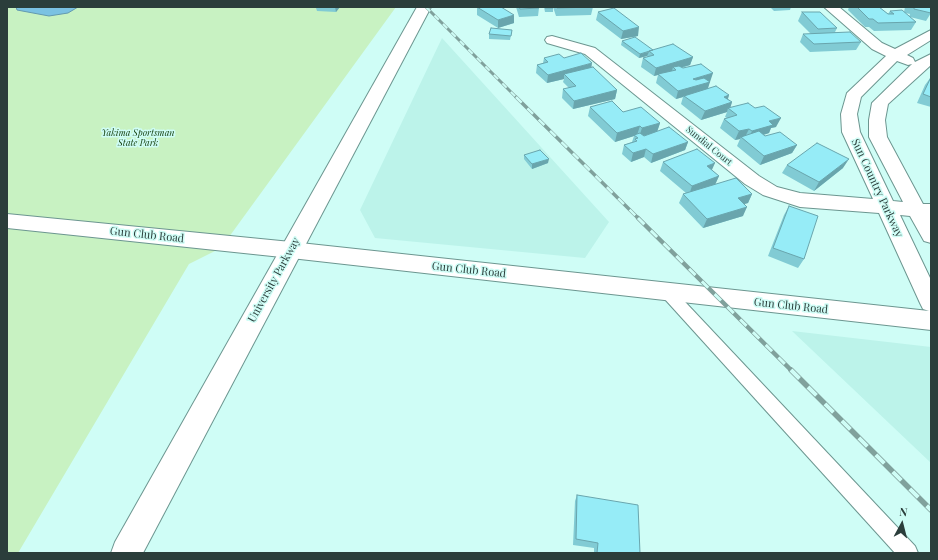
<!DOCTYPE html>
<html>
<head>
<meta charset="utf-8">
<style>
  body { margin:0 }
  #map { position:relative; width:938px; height:560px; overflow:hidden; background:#cffdf6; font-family:"Playfair Display",serif }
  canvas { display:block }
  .frame { position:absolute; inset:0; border:8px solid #2b3e3b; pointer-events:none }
  .north { position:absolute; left:882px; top:504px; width:40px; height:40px; -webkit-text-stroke:3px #cffdf6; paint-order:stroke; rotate:7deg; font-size:11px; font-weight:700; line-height:16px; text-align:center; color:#2b3e3b }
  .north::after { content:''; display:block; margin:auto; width:14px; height:18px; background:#2b3e3b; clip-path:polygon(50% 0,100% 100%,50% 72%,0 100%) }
</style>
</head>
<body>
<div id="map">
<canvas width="938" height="560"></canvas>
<div class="frame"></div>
<div class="north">N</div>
</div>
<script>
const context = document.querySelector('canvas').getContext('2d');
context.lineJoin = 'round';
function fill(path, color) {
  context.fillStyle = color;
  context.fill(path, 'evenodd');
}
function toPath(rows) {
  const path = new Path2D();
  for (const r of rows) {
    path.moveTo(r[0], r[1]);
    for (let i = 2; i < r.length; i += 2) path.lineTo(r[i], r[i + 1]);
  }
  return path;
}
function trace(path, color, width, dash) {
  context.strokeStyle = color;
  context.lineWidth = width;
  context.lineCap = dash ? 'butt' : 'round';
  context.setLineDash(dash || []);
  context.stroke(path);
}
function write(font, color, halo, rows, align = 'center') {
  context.font = font + ' "Playfair Display",serif';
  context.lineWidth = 3;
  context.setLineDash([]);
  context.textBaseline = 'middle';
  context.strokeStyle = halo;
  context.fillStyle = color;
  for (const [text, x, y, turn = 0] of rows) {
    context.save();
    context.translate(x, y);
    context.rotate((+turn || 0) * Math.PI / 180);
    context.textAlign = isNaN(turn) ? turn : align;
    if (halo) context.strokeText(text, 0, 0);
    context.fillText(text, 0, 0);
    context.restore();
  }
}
const built = toPath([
  [442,38,609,222,585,258,375,238,360,210],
  [792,331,931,347,931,463]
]);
const green = toPath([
  [7,7,396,7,221,248,189,264,18,553,7,553]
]);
const water = toPath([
  [16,7,78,7,68,13,49,16,17,10,16,7]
]);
const lane = toPath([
  [667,286,672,288,915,546,918,553,895,553,662,296,660,292,662,288,667,286]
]);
const street = toPath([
  [824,7,839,7,882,43,895,49,931,30,931,40,907,55,913,58,915,62,931,54,931,65,888,104,885,120,887,137,923,204,931,204,931,243,924,241,910,216,900,215,931,280,931,330,291,258,7,228,7,214,291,242,929,311,923,309,920,303,879,213,800,207,763,195,745,184,585,54,547,43,545,40,547,37,552,36,595,48,759,176,777,187,800,193,873,199,842,132,841,114,847,93,886,56,872,49,824,7],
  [897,61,908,65,912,64,872,103,869,120,869,137,903,202,893,201,860,132,857,114,861,97,897,61]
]);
const secondary = toPath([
  [417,7,431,7,143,553,111,553,115,542,417,7]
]);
const railFar3 = toPath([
  [426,7,517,98]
]);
const railFar2 = toPath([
  [516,97,639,219]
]);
const railFar1 = toPath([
  [638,218,792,371]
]);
const rail = toPath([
  [791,370,931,510]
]);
const wall = toPath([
  [310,7,340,7,336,12,317,11,316,8],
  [477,7,514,23,498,28,477,15],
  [516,7,538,7,539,8,538,16,519,17],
  [544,7,553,7,553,12,545,12],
  [553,7,593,7,591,15,556,16],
  [770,7,791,7,790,10,774,11],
  [849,7,879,7,888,14,890,11,904,12,905,7,931,7,931,13,926,21,910,17,916,22,911,30,874,31,869,27,865,27,848,10],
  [905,13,910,14,909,17],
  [598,12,638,36,621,39,596,20],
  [802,12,837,28,835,32,861,42,856,50,810,52,800,42,803,34,811,34,798,21],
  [512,30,510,40,489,39,489,34],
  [622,41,653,50,693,57,690,65,682,68,710,82,709,82,708,88,729,95,728,99,732,102,730,107,776,127,771,128,769,133,763,135,765,136,797,145,792,153,760,165,737,146,740,139,735,140,720,128,724,119,727,118,725,117,727,112,701,120,681,104,683,97,676,99,656,83,658,75,654,76,641,67,643,58,647,57,647,56,639,58,621,45],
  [544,58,564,58,591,68,617,90,615,99,573,109,562,98,563,89,569,88,563,82,564,79,547,83,536,73,537,65,543,63],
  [931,77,931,107,917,103,925,85],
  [590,107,623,112,660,123,657,132,688,142,685,150,651,163,644,157,631,162,622,154,624,145,632,142,634,136,615,142,588,116],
  [524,155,548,163,532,169,524,159],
  [663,162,712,170,719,176,715,184,752,194,748,203,744,204,743,216,703,228,679,203,683,194,686,193,660,171],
  [787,165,843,168,814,191,782,173],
  [789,206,804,259,798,268,768,256,784,215],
  [577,495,640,553,594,553,594,548,573,545,575,501]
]);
const shadedWall = toPath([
  [335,7,340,7,336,12],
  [514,15,514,23,498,28,498,20],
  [639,27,638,36,621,39,623,31],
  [649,52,647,56,639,58,640,54],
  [693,57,690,65,675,69,673,67,672,71,654,76,656,68],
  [592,63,591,71,564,74,564,79,547,83,548,75],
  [713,73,710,82,690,87,693,79],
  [710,82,707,91,684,96,683,97,676,99,678,91],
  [617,90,615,99,573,109,574,101],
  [729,95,726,104,724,97],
  [732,102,730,109,728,108,727,112,701,120,705,111],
  [781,118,776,127,771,128,769,133,748,140,752,131,769,121],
  [660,123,657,132,639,137,642,128],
  [640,126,637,135,634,135,634,136,615,142,617,133],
  [749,129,745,137,741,137,740,139,735,140,739,131],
  [688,142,685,150,651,163,653,154],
  [797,145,792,153,760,165,764,156],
  [646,149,644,157,631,162,633,153],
  [549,159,548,163,532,169,532,164],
  [849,159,843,168,814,191,819,182],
  [715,163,711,172,707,166],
  [719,176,715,185,689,195,692,186],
  [752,194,748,203,734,207,738,198],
  [747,207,743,216,703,228,707,219]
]);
const building = toPath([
  [477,7,501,7,514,15,498,20,477,7],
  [519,7,538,7,539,8,520,9,519,7],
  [545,7,553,7,553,8,545,8,545,7],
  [556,7,593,7,557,8,556,7],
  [857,7,879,7,888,14,894,14,890,11,902,10,916,22,878,23,873,19,869,19,857,7],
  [914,7,931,7,931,13,914,9,914,7],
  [614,8,639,27,623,31,598,12,614,8],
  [802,12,820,12,837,28,818,29,802,12],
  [491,28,512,30,511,36,489,34,491,28],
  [850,32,861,42,814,44,803,34,850,32],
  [635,37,653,50,640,54,622,41,635,37],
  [673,44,693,57,656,68,643,58,654,55,649,51,673,44],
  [581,53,592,63,548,75,537,65,548,62,544,58,559,54,564,58,581,53],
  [701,64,713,73,693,79,696,80,704,78,710,82,678,91,658,74,676,70,673,67,679,66,683,68,701,64],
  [593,67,617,90,574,101,563,89,576,86,564,74,593,67],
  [931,77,931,97,923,94,931,77],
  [716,86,729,95,724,97,732,102,705,111,684,96,716,86],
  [612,101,623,112,641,107,660,123,642,128,640,126,617,133,590,107,612,101],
  [748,103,755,108,764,106,781,118,769,121,773,125,752,131,749,129,739,131,724,119,737,115,728,108,748,103],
  [669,127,688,142,653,154,646,149,633,153,624,145,637,141,635,139,638,138,634,135,640,133,644,136,669,127],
  [759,131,765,136,780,132,797,145,764,156,741,137,759,131],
  [817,143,849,159,819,182,787,165,817,143],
  [697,149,715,163,707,166,719,176,692,186,663,162,697,149],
  [540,150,549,159,532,164,524,155,540,150],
  [736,178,752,194,738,198,747,207,707,219,683,194,736,178],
  [789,206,818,216,804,259,773,248,789,206],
  [577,495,638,505,640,553,597,553,598,543,576,539,577,495]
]);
const farParknames = [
  ["Yakima Sportsman",138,133],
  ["State Park",138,143]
];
const farStreetnames = [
  ["Sundial Court",709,146,39]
];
const streetNames = [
  ["Sun Country Parkway",877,188,65],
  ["Gun Club Road",147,235,6],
  ["Gun Club Road",469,270,6],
  ["University Parkway",274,280,-61],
  ["Gun Club Road",791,306,6]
];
fill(built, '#bcf3ea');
fill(green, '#c8f2c2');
fill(water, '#7bc2e2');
trace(water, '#639ab0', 1);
trace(lane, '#6c9690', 2);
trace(street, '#6c9690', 2);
trace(secondary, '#6c9690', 2);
fill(lane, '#fff');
fill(street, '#fff');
fill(secondary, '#fff');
trace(railFar3, '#80a19c', 3);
trace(railFar2, '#80a19c', 3.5);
trace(railFar1, '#80a19c', 4.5);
trace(rail, '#80a19c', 5.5);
trace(railFar3, '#cffdf6', 2, [6]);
trace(railFar2, '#cffdf6', 2.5, [8]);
trace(railFar1, '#cffdf6', 3, [9]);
trace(rail, '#cffdf6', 4, [12]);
fill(wall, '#81cbd4');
fill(shadedWall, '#69a5ad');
fill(building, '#96ecf7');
trace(building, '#69a5ad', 1);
write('italic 9px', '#113d0a', '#cffdf6', farParknames);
write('9px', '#2b3e3b', '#cffdf6', farStreetnames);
write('11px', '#2b3e3b', '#cffdf6', streetNames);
</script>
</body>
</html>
